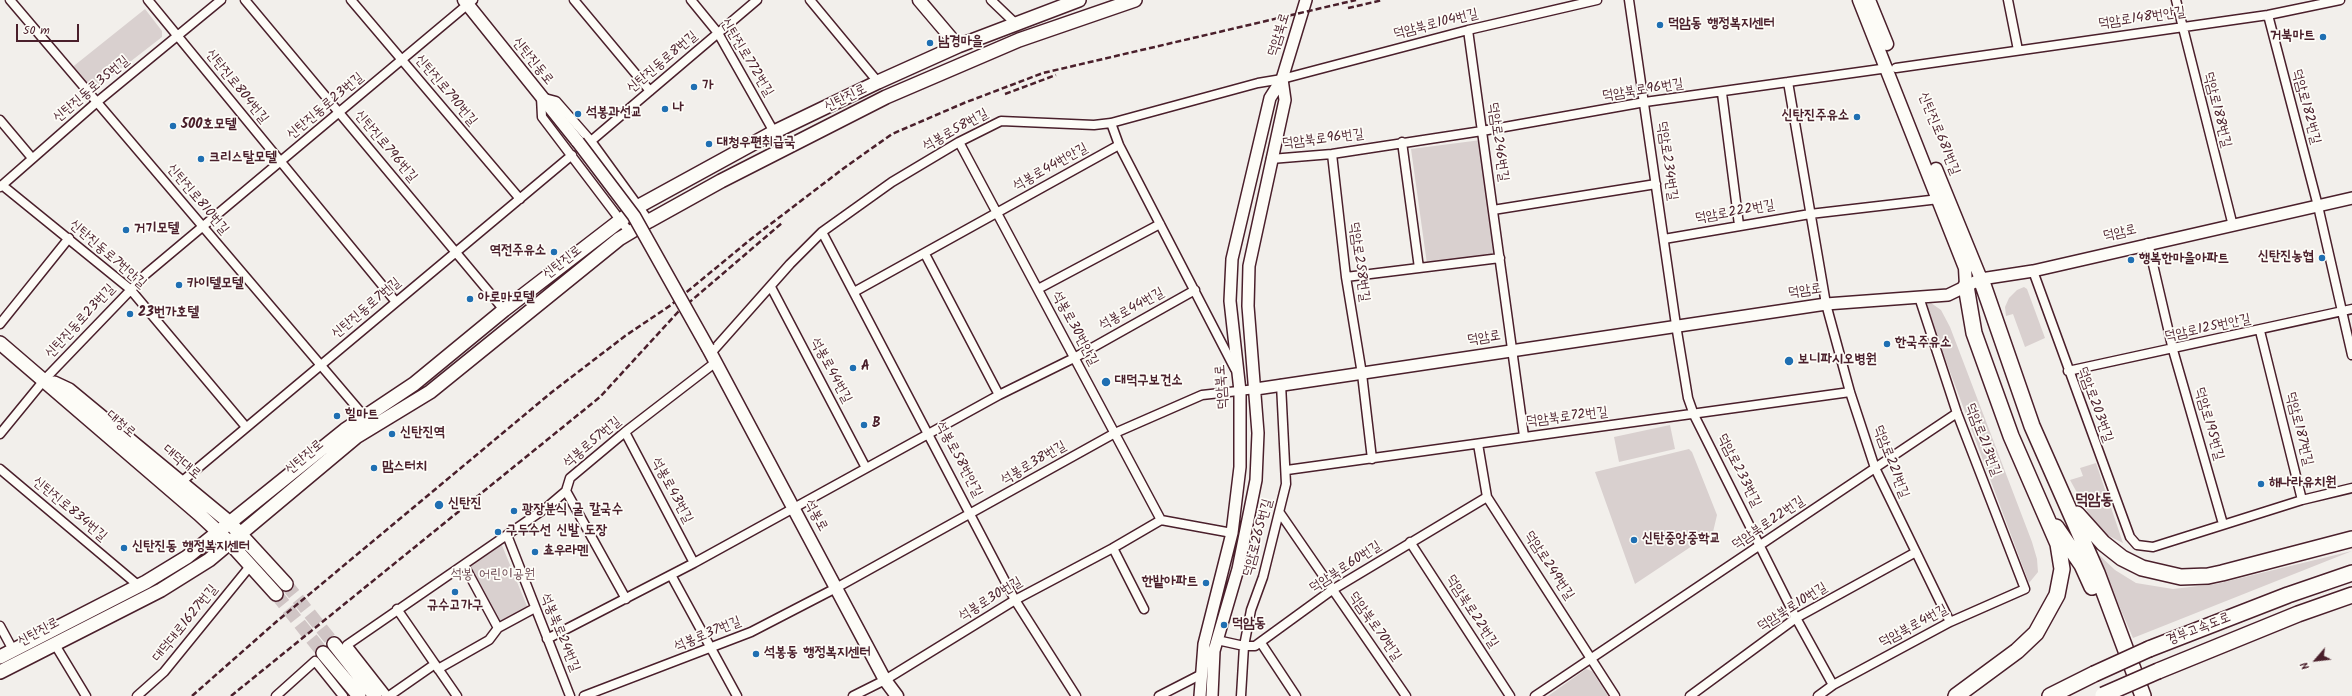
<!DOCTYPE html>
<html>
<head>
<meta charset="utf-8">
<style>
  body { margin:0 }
  #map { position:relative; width:2352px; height:696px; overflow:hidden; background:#f2efeb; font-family:Kalam,sans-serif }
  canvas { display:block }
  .north { position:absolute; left:2296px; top:640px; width:40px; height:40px; -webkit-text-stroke:3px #fdfcf7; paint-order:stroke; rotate:242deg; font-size:11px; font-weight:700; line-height:16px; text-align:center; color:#4a1f2b }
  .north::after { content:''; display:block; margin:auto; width:14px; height:18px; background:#4a1f2b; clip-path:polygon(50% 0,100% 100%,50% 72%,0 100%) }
  .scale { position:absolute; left:16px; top:24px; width:63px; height:18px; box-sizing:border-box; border:2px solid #4a1f2b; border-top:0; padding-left:5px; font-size:12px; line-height:14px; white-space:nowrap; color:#4a1f2b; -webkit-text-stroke:3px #fdfcf7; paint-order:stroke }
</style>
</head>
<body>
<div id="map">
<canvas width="2352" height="696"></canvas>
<div class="north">N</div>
<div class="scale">50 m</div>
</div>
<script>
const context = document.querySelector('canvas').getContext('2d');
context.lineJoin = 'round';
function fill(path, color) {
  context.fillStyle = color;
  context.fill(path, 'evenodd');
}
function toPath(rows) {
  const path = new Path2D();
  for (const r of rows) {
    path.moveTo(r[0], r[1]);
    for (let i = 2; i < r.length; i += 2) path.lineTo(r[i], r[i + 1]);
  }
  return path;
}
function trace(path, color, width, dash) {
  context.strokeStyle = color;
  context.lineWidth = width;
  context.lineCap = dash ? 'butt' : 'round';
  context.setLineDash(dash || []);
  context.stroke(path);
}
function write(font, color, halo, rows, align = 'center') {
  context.font = font + ' Kalam,"Poor Story",sans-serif';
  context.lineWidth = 3.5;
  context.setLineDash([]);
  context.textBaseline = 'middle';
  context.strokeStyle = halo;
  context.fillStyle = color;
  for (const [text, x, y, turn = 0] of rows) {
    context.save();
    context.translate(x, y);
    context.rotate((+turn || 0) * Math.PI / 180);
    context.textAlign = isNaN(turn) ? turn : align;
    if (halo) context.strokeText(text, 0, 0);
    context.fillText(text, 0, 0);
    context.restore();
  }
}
const green = toPath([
  [145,9,162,31,162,37,95,89,87,89,70,69],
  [1481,140,1496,254,1427,264,1411,149],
  [2024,287,2027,289,2045,338,2025,347,2013,314,2006,316,2005,307,2009,298,2017,290],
  [1931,303,1941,310,1950,327,2032,542,2037,559,2038,572,2029,583,1925,305],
  [1670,425,1675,449,1619,462,1614,437],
  [1689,449,1692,452,1717,515,1713,532,1635,584,1595,472],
  [2096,463,2123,543,2105,534,2090,516,2070,480,2083,476,2080,468],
  [501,543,529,611,498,628,468,572,471,564],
  [2352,551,2133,638,2096,552,2115,570,2136,583,2173,589,2216,584],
  [1586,669,1592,671,1608,696,1548,696]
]);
const primaryTunnel = toPath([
  [286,584,334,644],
  [276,594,323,653]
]);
const minor = toPath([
  [10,0,364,416],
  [148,0,396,302],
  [245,0,504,310],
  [351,0,520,199],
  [574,0,650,91],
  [691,0,718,33,774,132],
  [810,0,878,82],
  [991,0,1016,24],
  [1629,0,1676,325,1688,398,1694,415,1796,618,1833,685],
  [2008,0,2018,50],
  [2176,0,2233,226],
  [2268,15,2318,206,2352,355],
  [1468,30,1524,436],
  [1896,68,2268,15,2340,0],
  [1788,82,1826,304,1850,392,1875,468,1950,622],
  [1722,93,1739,225],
  [0,120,32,158],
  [1111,123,1119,145,1235,369],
  [591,141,757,0],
  [959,142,1161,520],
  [1402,142,1419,268],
  [1332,154,1346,277,1362,374,1372,459],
  [1271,159,1332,154,1482,131,1645,102,1888,68],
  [2,185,130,289,246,427],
  [0,187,97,102,221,0],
  [1493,210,1656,184],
  [822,232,1015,600,1076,696],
  [630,233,542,117,541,97,556,101,591,141,649,221],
  [1664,239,1810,214,1939,199],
  [2148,243,2173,350,2223,524],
  [925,254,999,395],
  [2033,271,2130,537,2137,545,2153,547,2302,500,2352,488],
  [1346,277,1500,258],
  [771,287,866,468],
  [1038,289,1160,224],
  [854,292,1119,145],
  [0,324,69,238],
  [2260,331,2302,500],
  [711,353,790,264,822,232,892,182,959,142,1001,121,1094,125,1111,123,1258,83,1282,79,1468,30,1597,0],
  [2068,371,2352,309],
  [625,432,694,563],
  [0,434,45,379,146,274,473,0],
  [1478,444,1487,497,1615,696],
  [0,469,139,586],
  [1287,470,1850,392],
  [180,483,572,155],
  [566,491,626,599],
  [1280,513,1406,696],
  [507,535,570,696],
  [1410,542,1510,696],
  [1113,548,1144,609],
  [464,565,498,628],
  [671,575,737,696],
  [397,609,457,696],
  [0,626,13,650],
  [547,639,694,563,999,395,1074,358,1195,290],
  [1217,640,1244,646,1255,646,1332,590,1487,497],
  [54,643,86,696],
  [1261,643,1296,696],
  [438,669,489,640,498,628,535,608],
  [137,696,164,672,251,565],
  [276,696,315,661,343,696],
  [387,696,347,645,546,508,566,491,570,478,625,432,716,362],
  [389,696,435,664],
  [584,696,751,632,836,588,1115,433,1202,395,1256,389],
  [853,696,885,680,1015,600,1113,548,1161,520,1232,533],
  [1159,696,1200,675],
  [1241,696,1244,646,1251,610,1263,577,1286,484,1281,384],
  [1535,696,1957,413],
  [1690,696,1796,618,1916,552],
  [1818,696,1833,685,1950,622,2025,589,1957,413,1919,297]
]);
const tertiary = toPath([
  [1256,389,1826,304,1948,295,1981,279,2033,271,2352,198],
  [1200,696,1204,644,1232,533,1240,467,1240,391,1230,301,1232,259,1270,98,1282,79,1306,0],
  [1212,696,1214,651,1238,569,1256,480,1258,433,1248,306,1249,266,1285,100,1282,79]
]);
const secondary = toPath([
  [464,0,578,142],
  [919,0,958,46],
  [1859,0,1965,268,1966,286],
  [1869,0,1887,44],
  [1936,169,1981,279],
  [708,348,885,680,897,696]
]);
const primary = toPath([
  [0,343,199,514,229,542,276,594],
  [54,383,69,390,230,523,286,584],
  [334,644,375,696],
  [323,653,359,696],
  [0,657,146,582,187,557,345,430,414,384,504,310,639,206,774,132,878,82,958,46,1079,0],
  [0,672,161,590,209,560,356,437,430,392,619,239,649,221,721,181,886,97,1019,40,1135,0]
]);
const motorway = toPath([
  [1981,279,2032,426,2097,573,2143,696],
  [2077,514,2103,543,2122,558,2142,568,2181,577,2208,576,2222,573,2352,539],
  [2056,527,2082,565,2092,587],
  [2149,649,2288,595,2352,573],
  [2158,671,2298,614,2352,595],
  [1956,696,2017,651,2036,633,2057,595,2062,569,2058,544,2011,436,1974,333,1966,286],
  [2050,696,2094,674]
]);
const rail = toPath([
  [1348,8,1383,0],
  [1005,94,1056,75],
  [192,696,276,622,552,392,625,336,671,305,751,239,844,168,892,134,964,103,1043,73,1356,0],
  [231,696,600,397,678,312,782,223]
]);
const secondaryBridge = toPath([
  [578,142,634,216,708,348]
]);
const motorwayBridge = toPath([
  [2094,674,2149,649],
  [2103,695,2158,671]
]);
const markers = [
  [1660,25,4,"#1f6fb2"],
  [2323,37,4,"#1f6fb2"],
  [930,43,4,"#1f6fb2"],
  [694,87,4,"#1f6fb2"],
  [665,109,4,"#1f6fb2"],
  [578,114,4,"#1f6fb2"],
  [1857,117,4,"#1f6fb2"],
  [173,126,4,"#1f6fb2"],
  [709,144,4,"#1f6fb2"],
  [201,159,4,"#1f6fb2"],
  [126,230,4,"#1f6fb2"],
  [554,252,4,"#1f6fb2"],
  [2322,258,4,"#1f6fb2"],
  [2131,260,4,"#1f6fb2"],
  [179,285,4,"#1f6fb2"],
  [470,299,4,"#1f6fb2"],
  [130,314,4,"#1f6fb2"],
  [1887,344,4,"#1f6fb2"],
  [1789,361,5,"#1f6fb2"],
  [853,368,4,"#1f6fb2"],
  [1106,382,5,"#1f6fb2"],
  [337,416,4,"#1f6fb2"],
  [864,425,4,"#1f6fb2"],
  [392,434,4,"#1f6fb2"],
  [374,468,4,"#1f6fb2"],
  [2261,484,4,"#1f6fb2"],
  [439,505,5,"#1f6fb2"],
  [514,511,4,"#1f6fb2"],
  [498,532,4,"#1f6fb2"],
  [1634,540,4,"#1f6fb2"],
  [124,548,4,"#1f6fb2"],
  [535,552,4,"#1f6fb2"],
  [1206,583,4,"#1f6fb2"],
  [455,592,4,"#1f6fb2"],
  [1224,625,4,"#1f6fb2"],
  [756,654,4,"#1f6fb2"]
];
const streetNames = [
  ["덕암로148번안길",2142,19,-8],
  ["덕암북로104번길",1436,25,-14],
  ["덕암북로",1280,35,-73],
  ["신탄진로772번길",746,58,59],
  ["신탄진동로",532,62,51],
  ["신탄진동로8번길",663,63,-40],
  ["신탄진로804번길",236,87,51],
  ["신탄진동로35번길",92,90,-40],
  ["신탄진로790번길",445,91,50],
  ["덕암북로96번길",1643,91,-9],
  ["신탄진로",846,99,-26],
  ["신탄진동로23번길",326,107,-40],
  ["덕암로182번길",2305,107,75],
  ["덕암로188번길",2216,110,76],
  ["석봉로58번길",956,131,-29],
  ["신탄진로681번길",1938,134,68],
  ["덕암북로96번길",1323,140,-7],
  ["덕암로246번길",1497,142,82],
  ["신탄진로796번길",385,147,50],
  ["덕암로234번길",1666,161,82],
  ["석봉로44번안길",1051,168,-29],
  ["신탄진로810번길",197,200,50],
  ["덕암로222번길",1735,213,-10],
  ["덕암로",2120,234,-13],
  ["신탄진동로7번안길",107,255,41],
  ["덕암로258번길",1358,262,82],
  ["신탄진로",563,263,-38],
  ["덕암로",1805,292,-8],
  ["신탄진동로7번길",367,309,-40],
  ["석봉로44번길",1132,310,-29],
  ["신탄진동로23번길",81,322,-47],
  ["석봉로30번안길",1074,329,62],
  ["덕암로125번안길",2208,329,-12],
  ["덕암로",1484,339,-9],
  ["석봉로44번길",830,371,62],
  ["덕암북로",1223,387,-94],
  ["덕암로203번길",2094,405,70],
  ["덕암북로72번길",1567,418,-7],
  ["덕암로195번길",2208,424,74],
  ["대청로",120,425,41],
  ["덕암로187번길",2298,429,76],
  ["덕암로213번길",1982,440,69],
  ["석봉로57번길",593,443,-40],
  ["신탄진로",305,458,-40],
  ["석봉로58번안길",958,460,62],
  ["덕암로221번길",1890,462,69],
  ["대덕대로",181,463,40],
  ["석봉로38번길",1034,464,-30],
  ["덕암로233번길",1738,471,63],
  ["석봉로43번길",671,491,62],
  ["신탄진로834번길",69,510,40],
  ["석봉로",815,516,62],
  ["덕암북로22번길",1769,524,-34],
  ["덕암로265번길",1259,538,-75],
  ["덕암로249번길",1548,566,57],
  ["덕암북로60번길",1346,568,-33],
  ["석봉로30번길",991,600,-31],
  ["덕암북로10번길",1793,608,-32],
  ["덕암북로22번길",1471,612,57],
  ["대덕대로1627번길",186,624,-51],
  ["덕암북로70번길",1374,627,55],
  ["덕암북로4번길",1914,627,-28],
  ["경부고속도로",2199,630,-21],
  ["신탄진로",39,633,-28],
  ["석봉북로24번길",559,633,68],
  ["석봉로37번길",708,635,-22]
];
const poiNames = [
  ["덕암동 행정복지센터",1668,25],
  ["거북마트",2315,37,"right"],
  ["남경마을",938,43],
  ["가",702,87],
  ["나",673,109],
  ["석봉과선교",586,114],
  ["신탄진주유소",1849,117,"right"],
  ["500호모텔",181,126],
  ["대청우편취급국",717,144],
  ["크리스탈모텔",209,159],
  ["거기모텔",134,230],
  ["역전주유소",546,252,"right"],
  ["신탄진농협",2314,258,"right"],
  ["행복한마을아파트",2139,260],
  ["카이텔모텔",187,285],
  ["아로마모텔",478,299],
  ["23번가호텔",138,314],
  ["한국주유소",1895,344],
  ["보니파시오병원",1798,361],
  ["A",861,368],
  ["대덕구보건소",1115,382],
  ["힐마트",345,416],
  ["B",872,425],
  ["신탄진역",400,434],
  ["맘스터치",382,468],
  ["해나라유치원",2269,484],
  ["신탄진",448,505],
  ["광장분식 굴 칼국수",522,511],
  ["구두수선 신발 도장",506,532],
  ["신탄중앙중학교",1642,540],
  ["신탄진동 행정복지센터",132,548],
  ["쵸우라멘",543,552],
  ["한밭아파트",1198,583,"right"],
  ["규수고가구",455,607,"center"],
  ["덕암동",1232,625],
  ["석봉동 행정복지센터",764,654]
];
const parkNames = [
  ["석봉 어린이공원",493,576]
];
const quarterNames = [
  ["덕암동",2094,501]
];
fill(green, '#d9d0cf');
trace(primaryTunnel, '#d0c5c5', 13, [13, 6]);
trace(minor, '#4a1f2b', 11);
trace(tertiary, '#4a1f2b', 14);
trace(secondary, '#4a1f2b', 15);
trace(primary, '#4a1f2b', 16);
trace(motorway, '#4a1f2b', 18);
trace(minor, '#fdfcf7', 8);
trace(tertiary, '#fdfcf7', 11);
trace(secondary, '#fdfcf7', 12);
trace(primary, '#fdfcf7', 13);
trace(motorway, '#fdfcf7', 15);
trace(rail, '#4a1f2b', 2.5, [6, 3]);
trace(secondaryBridge, '#4a1f2b', 15, []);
trace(motorwayBridge, '#4a1f2b', 18, []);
trace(secondaryBridge, '#fdfcf7', 12);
trace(motorwayBridge, '#fdfcf7', 15);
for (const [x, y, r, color] of markers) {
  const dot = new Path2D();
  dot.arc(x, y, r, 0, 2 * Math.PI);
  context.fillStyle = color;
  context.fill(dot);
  trace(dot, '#fdfcf7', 1.5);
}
write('14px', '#4a1f2b', '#fdfcf7', streetNames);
write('bold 14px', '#4a1f2b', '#fdfcf7', poiNames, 'left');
write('14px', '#6e4b54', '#fdfcf7', parkNames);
write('bold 16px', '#4a1f2b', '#fdfcf7', quarterNames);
</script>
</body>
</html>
